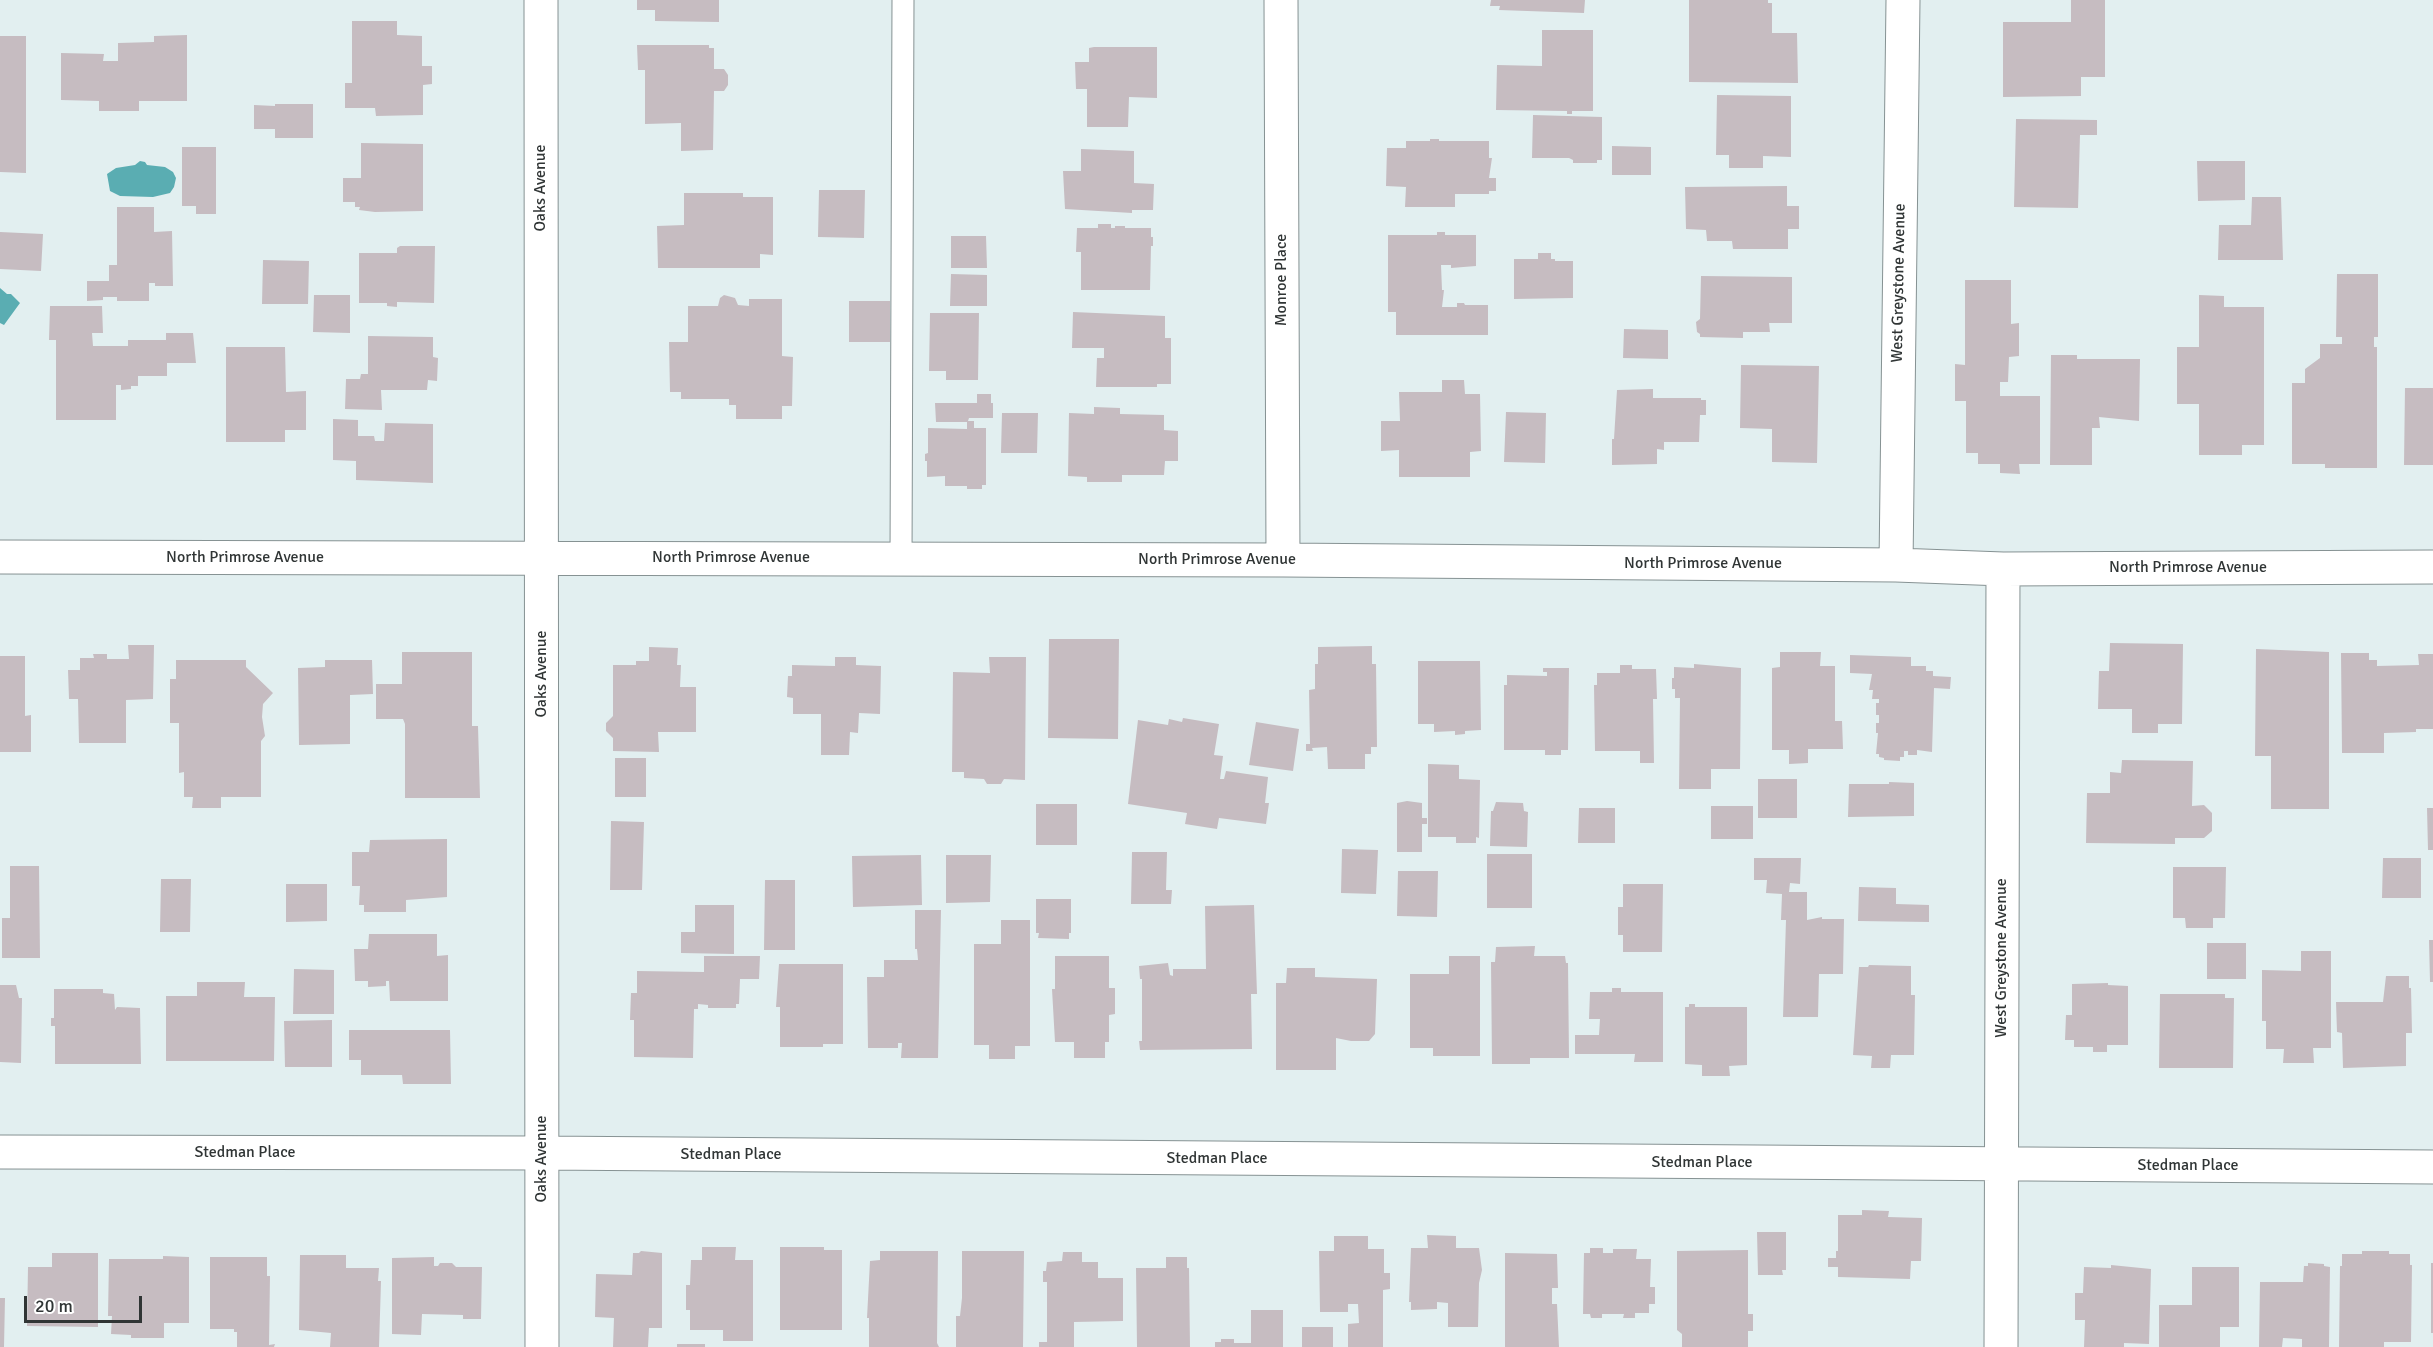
<!DOCTYPE html>
<html>
<head>
<meta charset="utf-8">
<style>
  body { margin:0 }
  #map { position:relative; width:2433px; height:1347px; overflow:hidden; background:#e2eff0; font-family:Signika,sans-serif }
  canvas { display:block }
  .scale { position:absolute; left:24px; top:1296px; width:118px; height:27px; box-sizing:border-box; border:3px solid #303535; border-top:0; padding-left:8px; font-size:18px; line-height:21px; white-space:nowrap; color:#303535; -webkit-text-stroke:4px #fff; paint-order:stroke }
</style>
</head>
<body>
<div id="map">
<canvas width="2433" height="1347"></canvas>
<div class="scale">20 m</div>
</div>
<script>
const context = document.querySelector('canvas').getContext('2d');
context.lineJoin = 'round';
function fill(path, color) {
  context.fillStyle = color;
  context.fill(path, 'evenodd');
}
function toPath(rows) {
  const path = new Path2D();
  for (const r of rows) {
    path.moveTo(r[0], r[1]);
    for (let i = 2; i < r.length; i += 2) path.lineTo(r[i], r[i + 1]);
  }
  return path;
}
function trace(path, color, width, dash) {
  context.strokeStyle = color;
  context.lineWidth = width;
  context.lineCap = dash ? 'butt' : 'round';
  context.setLineDash(dash || []);
  context.stroke(path);
}
function write(font, color, halo, rows, align = 'center') {
  context.font = font + ' Signika,sans-serif';
  context.lineWidth = 6;
  context.setLineDash([]);
  context.textBaseline = 'middle';
  context.strokeStyle = halo;
  context.fillStyle = color;
  for (const [text, x, y, turn = 0] of rows) {
    context.save();
    context.translate(x, y);
    context.rotate((+turn || 0) * Math.PI / 180);
    context.textAlign = isNaN(turn) ? turn : align;
    if (halo) context.strokeText(text, 0, 0);
    context.fillText(text, 0, 0);
    context.restore();
  }
}
const water = toPath([
  [140,161,145,162,147,165,165,167,173,172,176,178,174,187,170,193,153,197,120,196,110,191,107,174,116,168,135,165],
  [0,288,7,294,11,294,20,303,4,325,0,323]
]);
const building = toPath([
  [637,0,719,0,719,22,655,21,655,10,637,10],
  [1491,0,1585,0,1584,13,1499,10,1500,6,1490,6],
  [1689,0,1768,0,1768,3,1772,3,1772,33,1797,33,1798,83,1689,82],
  [2071,0,2105,0,2105,77,2081,77,2081,96,2003,97,2003,22,2071,22],
  [352,21,397,21,397,35,422,36,422,66,432,66,432,84,423,85,423,115,376,116,375,108,345,108,345,83,352,83],
  [1542,30,1593,30,1593,111,1572,111,1572,114,1567,114,1567,111,1496,110,1497,65,1542,66],
  [187,35,187,101,139,101,139,111,99,111,99,101,61,100,61,53,104,54,103,61,118,61,118,43,154,42,154,36],
  [0,36,26,36,26,173,0,172],
  [637,45,709,45,709,48,714,48,714,69,724,69,728,75,728,85,724,91,714,91,713,150,681,151,681,123,645,124,645,70,638,70],
  [1094,47,1157,47,1157,98,1129,97,1128,127,1087,127,1087,89,1076,89,1075,62,1089,62,1089,48],
  [1717,95,1791,96,1791,157,1763,156,1763,168,1729,168,1729,155,1716,155],
  [275,104,313,104,313,138,275,138,275,129,254,129,254,105,275,106],
  [1533,115,1602,117,1602,160,1597,160,1597,163,1573,163,1573,160,1569,158,1532,158],
  [2016,119,2097,120,2097,135,2080,135,2078,208,2014,207],
  [1430,139,1439,139,1439,141,1489,141,1489,158,1492,158,1489,178,1496,178,1496,191,1489,191,1489,194,1455,194,1455,207,1405,207,1406,187,1386,186,1387,148,1406,148,1406,141,1430,141],
  [361,143,423,144,423,211,375,212,359,210,360,207,355,207,355,202,343,202,343,178,361,178],
  [1612,146,1651,147,1651,175,1612,175],
  [182,147,216,147,216,214,196,214,196,206,182,206],
  [1081,149,1134,151,1134,183,1154,184,1153,210,1132,210,1132,213,1065,209,1063,171,1081,171],
  [2197,161,2245,161,2245,200,2198,201],
  [1787,186,1787,206,1799,206,1799,229,1788,229,1788,249,1733,249,1732,241,1707,241,1706,230,1686,229,1685,187],
  [819,190,865,190,864,238,818,237],
  [684,193,743,193,743,197,773,197,773,255,760,254,760,268,658,268,657,226,684,225],
  [2252,197,2281,197,2283,260,2218,260,2219,225,2251,225],
  [117,207,154,207,154,232,172,231,173,286,155,286,155,283,149,283,149,301,117,301,117,297,103,297,103,300,87,301,87,281,109,281,109,265,117,265],
  [1098,224,1111,224,1111,228,1115,228,1115,226,1125,226,1125,228,1151,228,1151,237,1153,237,1153,246,1151,246,1150,290,1081,290,1081,252,1076,252,1077,228,1098,228],
  [0,232,43,234,41,271,0,269],
  [1437,232,1445,232,1445,235,1476,235,1476,266,1451,268,1451,265,1441,265,1442,290,1444,290,1442,307,1457,307,1457,303,1464,303,1465,305,1488,305,1488,335,1396,335,1396,312,1388,312,1388,235,1437,235],
  [951,236,986,236,987,268,951,268],
  [400,246,435,246,434,303,397,302,397,307,387,306,387,303,359,303,359,253,397,253,397,248],
  [1538,253,1551,253,1551,259,1555,259,1555,261,1573,261,1573,298,1514,299,1514,259,1538,259],
  [263,260,309,261,308,304,262,304],
  [951,274,987,275,987,306,950,306],
  [2337,274,2378,274,2378,337,2374,337,2374,347,2377,347,2377,468,2325,468,2325,464,2292,464,2292,383,2305,383,2305,369,2320,358,2320,344,2342,344,2342,337,2336,337],
  [1701,276,1792,277,1792,323,1769,323,1770,332,1743,332,1743,338,1700,337,1700,334,1697,332,1696,322,1700,319],
  [1965,280,2011,280,2011,324,2019,323,2019,356,2009,357,2008,382,2000,382,2000,396,2040,396,2040,464,2019,464,2020,474,2000,473,2000,464,1978,464,1978,453,1966,453,1966,401,1955,401,1955,364,1965,365],
  [314,295,350,295,350,333,313,332],
  [724,295,735,298,738,305,749,306,749,299,782,299,782,356,793,357,792,406,782,406,782,419,736,419,736,405,729,405,729,399,681,399,681,392,670,392,669,342,688,342,688,306,718,306,720,298],
  [2199,295,2224,296,2224,307,2264,307,2264,445,2242,445,2242,455,2199,455,2199,404,2177,404,2177,347,2199,347],
  [849,301,890,301,890,342,849,342],
  [50,306,102,306,103,333,92,333,93,346,128,346,128,340,166,340,166,333,193,333,196,363,167,363,167,376,138,376,138,386,131,386,131,389,121,390,121,385,116,385,116,420,56,420,56,340,49,340],
  [1073,312,1165,316,1165,338,1171,338,1171,384,1157,384,1157,387,1096,387,1097,358,1104,358,1104,348,1072,348],
  [930,313,979,313,978,380,946,380,946,371,929,371],
  [1624,329,1668,330,1668,359,1623,358],
  [368,336,433,337,433,357,438,358,437,381,428,380,427,390,381,390,382,410,345,409,346,379,360,379,361,374,368,374],
  [226,347,285,347,286,392,306,391,306,430,285,430,285,442,226,442],
  [2051,355,2077,355,2077,359,2140,359,2139,421,2099,417,2100,428,2092,428,2092,465,2050,465],
  [1741,365,1819,366,1817,463,1772,462,1772,429,1740,428],
  [1442,380,1464,380,1465,394,1480,394,1481,451,1470,452,1470,477,1399,477,1399,450,1381,451,1381,421,1400,421,1399,392,1442,392],
  [2405,388,2433,388,2433,465,2404,465],
  [1653,389,1653,398,1701,398,1701,400,1706,400,1706,415,1700,415,1699,442,1664,442,1664,450,1657,449,1657,464,1612,465,1612,439,1614,439,1617,390],
  [977,394,991,394,991,403,993,403,993,418,969,418,968,421,974,421,974,428,986,428,986,485,982,485,982,489,967,489,967,486,945,486,945,476,927,477,927,461,925,461,925,454,928,453,928,428,967,429,967,422,936,422,935,403,977,403],
  [1094,407,1120,408,1120,414,1164,415,1164,430,1178,431,1178,461,1165,461,1164,475,1122,475,1122,482,1087,482,1087,477,1068,476,1069,413,1094,414],
  [1506,412,1546,413,1545,463,1504,462],
  [1002,413,1038,413,1037,453,1001,453],
  [333,419,358,420,358,436,374,436,375,441,384,441,385,423,433,424,433,483,356,480,356,461,333,460],
  [1049,639,1119,639,1118,739,1048,738],
  [2110,643,2183,644,2182,724,2158,724,2158,733,2132,733,2132,709,2098,709,2099,671,2109,671],
  [128,645,154,645,153,699,126,700,126,743,79,743,78,699,69,699,68,670,80,670,80,658,94,658,93,654,107,654,107,659,129,659],
  [1372,646,1372,664,1376,664,1377,747,1371,747,1371,754,1365,754,1365,769,1328,769,1327,747,1312,748,1313,751,1306,751,1306,744,1310,744,1309,690,1315,689,1315,664,1318,664,1318,647],
  [649,647,678,648,677,665,681,665,680,687,696,687,696,732,658,732,659,752,613,751,613,738,606,731,606,723,613,716,613,665,636,665,636,661,649,661],
  [2256,649,2329,652,2329,809,2271,809,2271,756,2255,756],
  [402,652,472,652,472,726,478,726,480,798,405,798,405,724,403,719,376,719,376,684,402,684],
  [1780,652,1821,652,1820,666,1835,666,1835,721,1842,721,1843,749,1808,749,1808,763,1789,764,1789,750,1772,750,1772,668,1780,667],
  [2341,653,2369,653,2369,660,2377,660,2377,666,2419,665,2418,654,2433,654,2433,729,2416,729,2416,732,2384,733,2384,753,2342,753],
  [1850,655,1911,657,1911,666,1926,666,1926,671,1933,671,1933,676,1951,677,1950,689,1934,688,1932,752,1917,750,1917,755,1908,755,1908,751,1904,751,1904,757,1900,757,1900,761,1884,760,1884,758,1879,757,1879,754,1876,754,1878,733,1876,733,1876,723,1879,723,1879,715,1876,715,1876,703,1879,703,1879,699,1872,699,1873,690,1869,690,1872,674,1850,673],
  [0,656,25,656,25,716,31,715,31,752,0,752],
  [835,657,856,657,856,665,881,666,880,714,859,713,858,733,850,732,849,755,821,755,821,714,793,714,793,698,787,697,788,676,792,676,792,665,835,666],
  [989,657,1026,657,1025,780,1004,779,1001,784,987,784,984,779,964,778,964,772,952,772,953,672,990,673],
  [176,660,246,660,246,667,273,693,263,704,262,717,265,736,261,741,261,797,221,797,221,808,192,808,193,797,184,797,184,772,179,773,179,723,170,723,170,679,176,679],
  [325,660,372,660,373,694,350,695,350,744,299,745,298,668,325,667],
  [1418,661,1480,661,1481,730,1465,731,1465,734,1455,735,1455,731,1434,732,1434,724,1418,724],
  [1694,664,1741,668,1740,769,1711,769,1711,789,1679,789,1680,698,1675,698,1675,689,1672,689,1672,678,1674,678,1674,667,1694,668],
  [1620,665,1632,665,1632,669,1656,669,1657,699,1653,699,1654,763,1640,763,1640,751,1595,751,1594,685,1597,685,1597,673,1620,673],
  [1543,668,1569,668,1568,750,1561,750,1561,755,1545,755,1545,750,1504,750,1504,685,1507,685,1507,675,1547,676,1547,672,1543,672],
  [1183,718,1219,724,1214,755,1223,756,1220,779,1224,779,1226,771,1268,777,1265,803,1269,803,1266,824,1219,818,1217,829,1185,824,1187,813,1128,804,1138,720,1168,725,1169,719,1182,722],
  [1256,722,1299,729,1293,771,1249,765],
  [615,758,646,758,646,797,615,797],
  [2122,760,2193,761,2192,806,2204,805,2212,813,2212,831,2204,838,2175,838,2175,844,2086,843,2087,793,2110,793,2110,772,2121,773],
  [1428,764,1459,765,1459,779,1480,780,1479,838,1476,837,1476,843,1456,843,1456,837,1428,837],
  [1758,779,1797,779,1797,818,1758,818],
  [1889,782,1914,783,1914,816,1848,817,1849,784,1889,784],
  [1407,801,1422,803,1422,818,1427,818,1427,824,1422,824,1422,852,1397,852,1397,803],
  [1496,802,1523,803,1524,811,1528,812,1527,847,1490,846,1491,811,1493,811],
  [1036,804,1077,804,1077,845,1036,845],
  [1711,806,1753,806,1753,839,1711,839],
  [1579,808,1615,808,1615,843,1578,843],
  [2427,808,2433,808,2433,850,2428,850],
  [611,821,644,822,642,890,610,890],
  [447,839,447,897,406,900,406,912,364,912,364,905,359,905,360,886,352,886,352,852,369,852,370,840],
  [1342,849,1378,850,1376,894,1341,893],
  [1132,852,1167,852,1166,890,1172,890,1171,904,1131,904],
  [1487,854,1532,854,1532,908,1487,908],
  [921,855,922,905,853,907,852,856],
  [946,855,991,855,990,902,946,903],
  [1754,858,1801,858,1800,884,1790,883,1789,892,1807,892,1807,920,1822,917,1822,919,1844,919,1843,974,1819,974,1818,1017,1783,1017,1786,920,1781,920,1782,894,1766,893,1767,880,1754,880],
  [2383,858,2421,858,2421,898,2382,898],
  [10,866,39,866,40,958,2,958,2,918,10,918],
  [2173,867,2226,867,2225,918,2213,918,2213,928,2186,928,2185,918,2173,918],
  [1398,871,1438,871,1437,917,1397,916],
  [161,879,191,879,190,932,160,932],
  [765,880,795,880,795,950,764,950],
  [286,884,327,884,327,921,286,922],
  [1623,884,1663,884,1662,952,1623,952,1623,935,1618,935,1618,907,1623,907],
  [1859,887,1896,888,1896,904,1929,905,1929,922,1858,921],
  [1036,899,1071,899,1071,933,1069,933,1069,939,1038,938,1039,933,1036,933],
  [695,905,734,905,734,954,681,953,681,932,695,932],
  [1254,905,1257,994,1251,994,1252,1049,1140,1050,1139,1041,1142,1041,1142,979,1140,979,1139,966,1168,963,1170,975,1173,976,1173,969,1206,969,1205,906],
  [915,910,941,910,938,1058,901,1058,902,1043,898,1043,898,1048,868,1048,867,977,884,977,884,960,918,960,917,949,915,949],
  [1001,920,1030,920,1030,1046,1015,1046,1015,1059,989,1059,989,1045,974,1045,974,944,1001,944],
  [369,934,437,934,437,956,448,955,448,1001,390,1001,389,981,386,981,386,986,368,987,368,981,355,981,354,949,368,949],
  [2429,940,2433,940,2433,982,2430,982],
  [2207,943,2246,943,2246,979,2207,979],
  [1535,946,1534,956,1565,956,1566,963,1568,963,1569,1058,1530,1058,1530,1064,1492,1064,1491,962,1495,962,1496,947],
  [2301,951,2331,951,2331,1048,2313,1048,2314,1063,2283,1063,2284,1049,2266,1049,2266,1021,2262,1021,2262,970,2301,971],
  [704,956,760,956,759,979,740,979,739,1004,736,1004,736,1008,708,1008,708,1005,698,1004,698,1009,694,1009,693,1058,634,1057,634,1020,630,1020,631,993,637,993,637,971,704,972],
  [1055,956,1109,956,1109,988,1115,988,1115,1014,1109,1015,1109,1042,1105,1042,1105,1058,1074,1058,1074,1042,1055,1042,1052,989,1055,989],
  [1449,956,1480,956,1480,1056,1433,1056,1433,1048,1410,1048,1410,974,1449,974],
  [779,964,843,964,843,1044,823,1044,823,1047,780,1047,780,1007,776,1007],
  [1869,965,1911,966,1911,995,1915,995,1914,1055,1891,1055,1890,1068,1871,1068,1872,1056,1853,1055,1859,967,1868,967],
  [1287,968,1315,968,1315,977,1377,979,1375,1034,1369,1041,1351,1041,1336,1038,1336,1070,1276,1070,1276,983,1286,983],
  [294,969,334,970,334,1014,293,1014],
  [2386,976,2409,976,2409,988,2411,988,2412,1033,2406,1033,2406,1066,2343,1068,2342,1033,2337,1032,2336,1002,2383,1002],
  [197,982,245,982,244,997,275,997,274,1061,166,1061,166,996,197,996],
  [2108,983,2108,985,2128,986,2128,1045,2107,1045,2107,1052,2093,1052,2093,1047,2074,1047,2074,1040,2065,1040,2066,1015,2072,1015,2072,984],
  [0,985,16,985,19,998,22,998,21,1063,0,1062],
  [1612,988,1621,988,1621,992,1663,992,1663,1062,1634,1062,1635,1054,1575,1054,1575,1035,1599,1035,1600,1019,1589,1019,1590,992,1612,992],
  [54,989,103,989,103,993,114,994,115,1010,117,1007,140,1008,141,1064,55,1064,55,1026,51,1026,51,1018,54,1018],
  [2160,994,2225,994,2225,998,2234,998,2233,1068,2159,1068],
  [1689,1004,1695,1004,1695,1007,1747,1007,1747,1065,1729,1066,1730,1076,1702,1076,1702,1065,1685,1064,1685,1007,1689,1007],
  [332,1020,332,1067,285,1067,284,1021],
  [349,1030,450,1030,451,1084,403,1084,402,1075,361,1075,361,1060,349,1060],
  [1862,1210,1889,1211,1888,1217,1922,1218,1921,1261,1911,1261,1910,1279,1838,1277,1838,1267,1828,1267,1828,1258,1836,1258,1836,1251,1838,1251,1838,1215,1862,1215],
  [1757,1232,1786,1232,1786,1270,1782,1270,1783,1275,1758,1275],
  [1427,1235,1456,1236,1456,1248,1479,1248,1482,1270,1479,1283,1478,1327,1448,1327,1448,1303,1437,1302,1437,1309,1411,1310,1411,1302,1409,1302,1411,1248,1428,1248],
  [1334,1236,1368,1236,1368,1249,1384,1249,1384,1273,1390,1273,1390,1289,1383,1290,1383,1347,1348,1347,1348,1324,1359,1323,1358,1304,1348,1304,1348,1312,1320,1312,1319,1251,1334,1251],
  [702,1247,736,1247,735,1260,753,1260,753,1341,723,1341,723,1330,690,1330,690,1310,686,1310,686,1285,690,1285,691,1260,702,1260],
  [780,1247,824,1247,824,1250,842,1250,842,1330,780,1330],
  [1590,1248,1603,1248,1603,1253,1613,1253,1613,1249,1637,1249,1636,1259,1651,1259,1650,1287,1655,1287,1655,1304,1649,1304,1649,1313,1635,1313,1635,1318,1623,1318,1624,1314,1602,1314,1602,1318,1591,1318,1590,1314,1583,1314,1584,1253,1590,1253],
  [1748,1250,1748,1314,1753,1314,1753,1331,1748,1331,1748,1347,1682,1347,1682,1334,1677,1330,1677,1251],
  [641,1251,662,1253,662,1328,649,1328,648,1347,613,1347,614,1318,595,1317,596,1274,632,1275,633,1253,639,1253],
  [880,1251,938,1251,937,1343,939,1347,869,1347,869,1318,867,1318,870,1261,880,1260],
  [962,1251,1024,1251,1023,1347,956,1347,956,1316,960,1316,962,1298],
  [2362,1251,2389,1251,2389,1254,2410,1254,2410,1265,2412,1265,2411,1342,2384,1342,2384,1347,2339,1347,2340,1266,2342,1266,2342,1254,2362,1254],
  [1063,1252,1082,1252,1082,1262,1098,1262,1098,1278,1123,1278,1123,1321,1074,1322,1074,1347,1039,1347,1039,1342,1047,1342,1047,1282,1043,1282,1043,1271,1046,1271,1047,1262,1062,1261],
  [52,1253,98,1253,98,1327,27,1326,28,1267,52,1267],
  [1505,1253,1557,1254,1558,1288,1552,1288,1552,1304,1557,1304,1559,1347,1505,1347],
  [300,1255,346,1255,346,1268,379,1268,378,1281,381,1281,379,1347,330,1347,331,1333,299,1330],
  [163,1256,189,1257,189,1323,164,1323,164,1338,131,1338,131,1335,111,1334,112,1316,108,1316,109,1259,163,1259],
  [210,1257,267,1257,267,1276,270,1276,269,1345,275,1344,274,1347,237,1347,237,1332,234,1332,234,1329,210,1329],
  [434,1257,434,1266,438,1266,440,1263,452,1263,456,1267,482,1267,481,1319,463,1319,463,1315,422,1314,421,1335,392,1334,392,1258],
  [1166,1257,1187,1257,1187,1268,1189,1268,1190,1347,1137,1347,1136,1268,1166,1268],
  [2308,1263,2324,1264,2324,1266,2330,1267,2329,1347,2302,1347,2302,1339,2283,1338,2282,1347,2259,1347,2260,1282,2303,1282,2304,1266,2308,1266],
  [2431,1263,2433,1263,2433,1333,2431,1333],
  [2111,1265,2151,1269,2149,1344,2124,1343,2124,1347,2084,1347,2085,1320,2075,1320,2075,1293,2083,1293,2084,1267,2111,1268],
  [2192,1267,2239,1267,2239,1327,2220,1327,2220,1347,2159,1347,2159,1305,2192,1305],
  [0,1298,5,1298,4,1347,0,1347],
  [1251,1310,1283,1310,1283,1347,1215,1347,1215,1342,1221,1342,1221,1339,1234,1339,1234,1343,1251,1343],
  [1302,1327,1333,1327,1333,1347,1302,1347],
  [677,1344,705,1344,705,1347,677,1347]
]);
const lane = toPath([
  [901,559,903,0]
]);
const street = toPath([
  [541,0,542,1347],
  [1281,0,1283,560],
  [0,557,1283,560,1896,565,2003,569,2433,567],
  [1896,565,1903,0],
  [0,1152,542,1153,2433,1167],
  [2001,1347,2003,569]
]);
const streetNames = [
  ["Oaks Avenue",541,188,-90],
  ["Monroe Place",1282,280,-90],
  ["West Greystone Avenue",1899,283,-89],
  ["North Primrose Avenue",245,558],
  ["North Primrose Avenue",731,558],
  ["North Primrose Avenue",1217,560],
  ["North Primrose Avenue",1703,564],
  ["North Primrose Avenue",2188,568],
  ["Oaks Avenue",542,674,-90],
  ["West Greystone Avenue",2002,958,-90],
  ["Stedman Place",245,1153],
  ["Stedman Place",731,1155],
  ["Oaks Avenue",542,1159,-90],
  ["Stedman Place",1217,1159],
  ["Stedman Place",1702,1163],
  ["Stedman Place",2188,1166]
];
fill(water, '#5aadb2');
fill(building, '#c6bcc1');
trace(lane, '#869293', 23);
trace(street, '#869293', 35);
trace(lane, '#fff', 21);
trace(street, '#fff', 33);
write('16px', '#303535', '#fff', streetNames);
</script>
</body>
</html>
